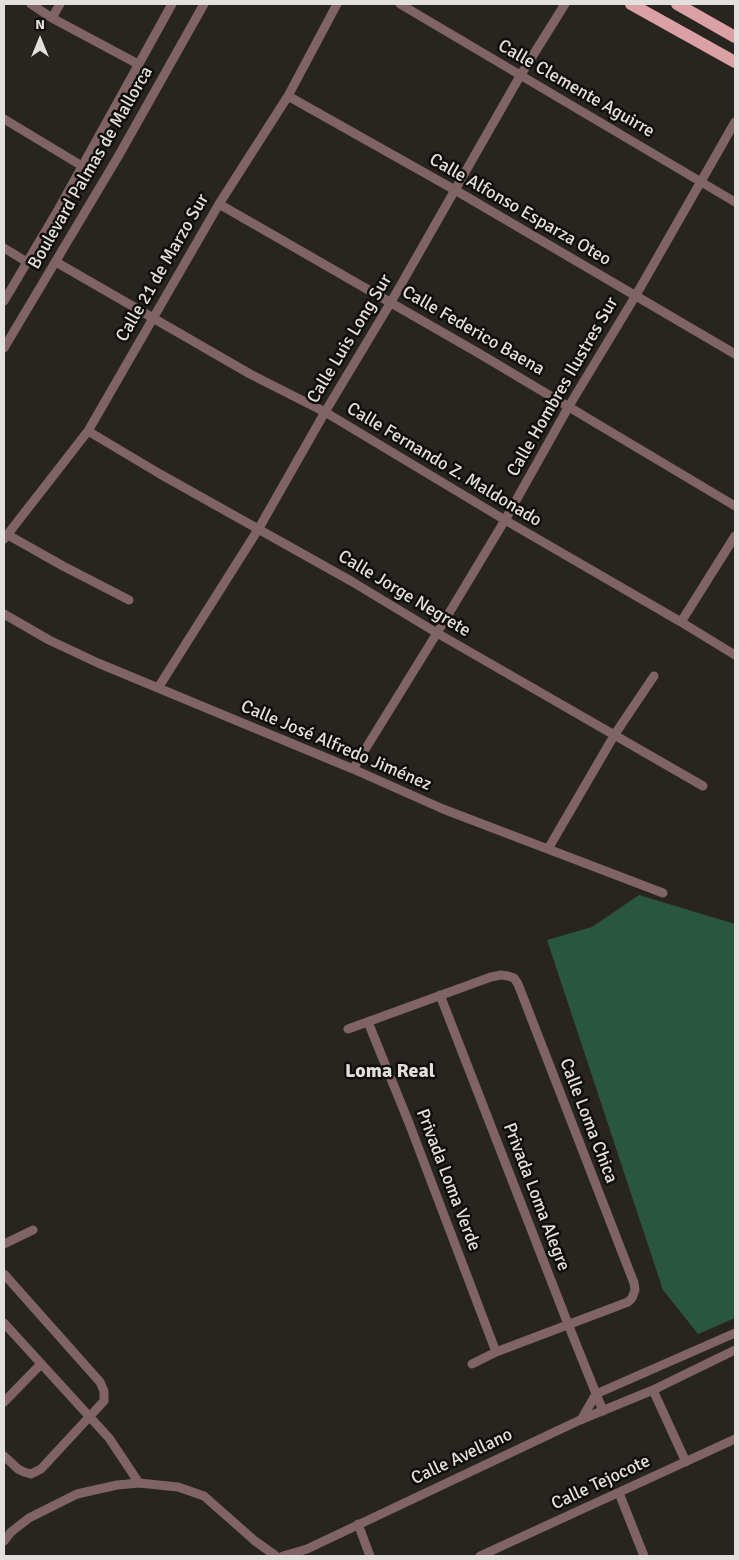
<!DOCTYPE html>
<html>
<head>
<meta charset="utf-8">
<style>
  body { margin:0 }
  #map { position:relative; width:739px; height:1560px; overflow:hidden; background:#282520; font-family:Signika,sans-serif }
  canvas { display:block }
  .frame { position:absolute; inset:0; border:5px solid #e2e0dc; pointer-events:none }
  .north { position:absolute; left:15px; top:15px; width:50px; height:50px; -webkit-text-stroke:4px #100e0c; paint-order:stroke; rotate:0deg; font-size:14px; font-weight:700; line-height:20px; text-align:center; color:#e2e0dc }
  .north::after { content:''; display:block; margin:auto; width:18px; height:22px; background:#e2e0dc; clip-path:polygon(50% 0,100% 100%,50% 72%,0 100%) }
</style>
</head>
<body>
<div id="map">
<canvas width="739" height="1560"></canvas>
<div class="frame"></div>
<div class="north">N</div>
</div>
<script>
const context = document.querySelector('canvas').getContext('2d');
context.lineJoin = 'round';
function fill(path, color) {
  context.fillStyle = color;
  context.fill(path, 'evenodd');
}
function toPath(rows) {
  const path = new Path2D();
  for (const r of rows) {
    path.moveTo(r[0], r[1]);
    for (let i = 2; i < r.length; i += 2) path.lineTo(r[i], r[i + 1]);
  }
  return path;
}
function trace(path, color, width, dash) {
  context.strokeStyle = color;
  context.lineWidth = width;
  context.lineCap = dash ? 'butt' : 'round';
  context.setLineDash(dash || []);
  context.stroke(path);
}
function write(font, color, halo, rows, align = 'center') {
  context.font = font + ' Signika,sans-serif';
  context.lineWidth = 5;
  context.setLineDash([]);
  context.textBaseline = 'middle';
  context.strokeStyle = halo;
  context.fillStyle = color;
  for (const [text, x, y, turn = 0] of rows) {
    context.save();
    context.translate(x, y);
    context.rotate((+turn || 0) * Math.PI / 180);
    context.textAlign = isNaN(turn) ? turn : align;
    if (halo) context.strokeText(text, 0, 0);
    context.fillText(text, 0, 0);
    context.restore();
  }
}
const green = toPath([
  [639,895,735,924,735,1318,698,1334,663,1290,547,940,592,927]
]);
const minor = toPath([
  [31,4,52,18,138,64],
  [400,4,735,202],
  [52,18,60,4],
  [288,96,455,190,735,354],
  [4,119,82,166],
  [219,204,480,354,735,506],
  [4,248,27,262],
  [56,262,250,374,325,412,505,520,681,622,735,655],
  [4,301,58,210,172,4],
  [4,348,119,155,204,4],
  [88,431,160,474,351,581,437,633,703,786],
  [8,535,63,566,129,600],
  [4,539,88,431,219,204,288,96,337,4],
  [4,614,49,640,98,663,353,769,443,809,663,893],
  [681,622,735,536],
  [158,688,259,528,325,412,391,302,520,76,565,4],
  [353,769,437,633,505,520,569,406,636,295,735,122],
  [548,849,615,734,654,676],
  [440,995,568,1324,603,1411],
  [368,1022,409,1123,496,1352],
  [348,1029,491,977,501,975,508,976,514,978,518,984,634,1283,635,1290,632,1298,628,1302,496,1352,472,1364],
  [4,1244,33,1230],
  [4,1274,100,1382,104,1391,104,1401,41,1469,31,1474,24,1472,18,1469,4,1456],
  [4,1323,109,1438,139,1483],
  [653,1390,686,1462],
  [4,1402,41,1364],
  [581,1420,596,1394,735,1333],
  [619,1493,644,1556],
  [358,1524,370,1556],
  [4,1541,11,1532,29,1518,77,1494,117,1485,139,1483,178,1487,204,1496,255,1541,276,1556],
  [283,1556,307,1549,580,1420,653,1390,735,1350],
  [480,1556,735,1439]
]);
const primary = toPath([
  [631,4,735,62],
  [677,4,735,37]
]);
const streetNames = [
  ["Calle Clemente Aguirre",576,89,30],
  ["Boulevard Palmas de Mallorca",91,168,-60],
  ["Calle Alfonso Esparza Oteo",520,210,30],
  ["Calle 21 de Marzo Sur",163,268,-60],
  ["Calle Federico Baena",473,331,30],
  ["Calle Luis Long Sur",350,339,-59],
  ["Calle Hombres Ilustres Sur",563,387,-60],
  ["Calle Fernando Z. Maldonado",444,465,31],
  ["Calle Jorge Negrete",404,594,31],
  ["Calle José Alfredo Jiménez",336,746,23],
  ["Calle Loma Chica",588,1121,69],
  ["Privada Loma Verde",448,1180,69],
  ["Privada Loma Alegre",536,1197,69],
  ["Calle Avellano",462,1457,-25],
  ["Calle Tejocote",601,1483,-25]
];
const quarterNames = [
  ["Loma Real",390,1072]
];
fill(green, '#2a563f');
trace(minor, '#806364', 9);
trace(primary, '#dba0a3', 12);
write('18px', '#e2e0dc', '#100e0c', streetNames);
write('bold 20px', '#e2e0dc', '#100e0c', quarterNames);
</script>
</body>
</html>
